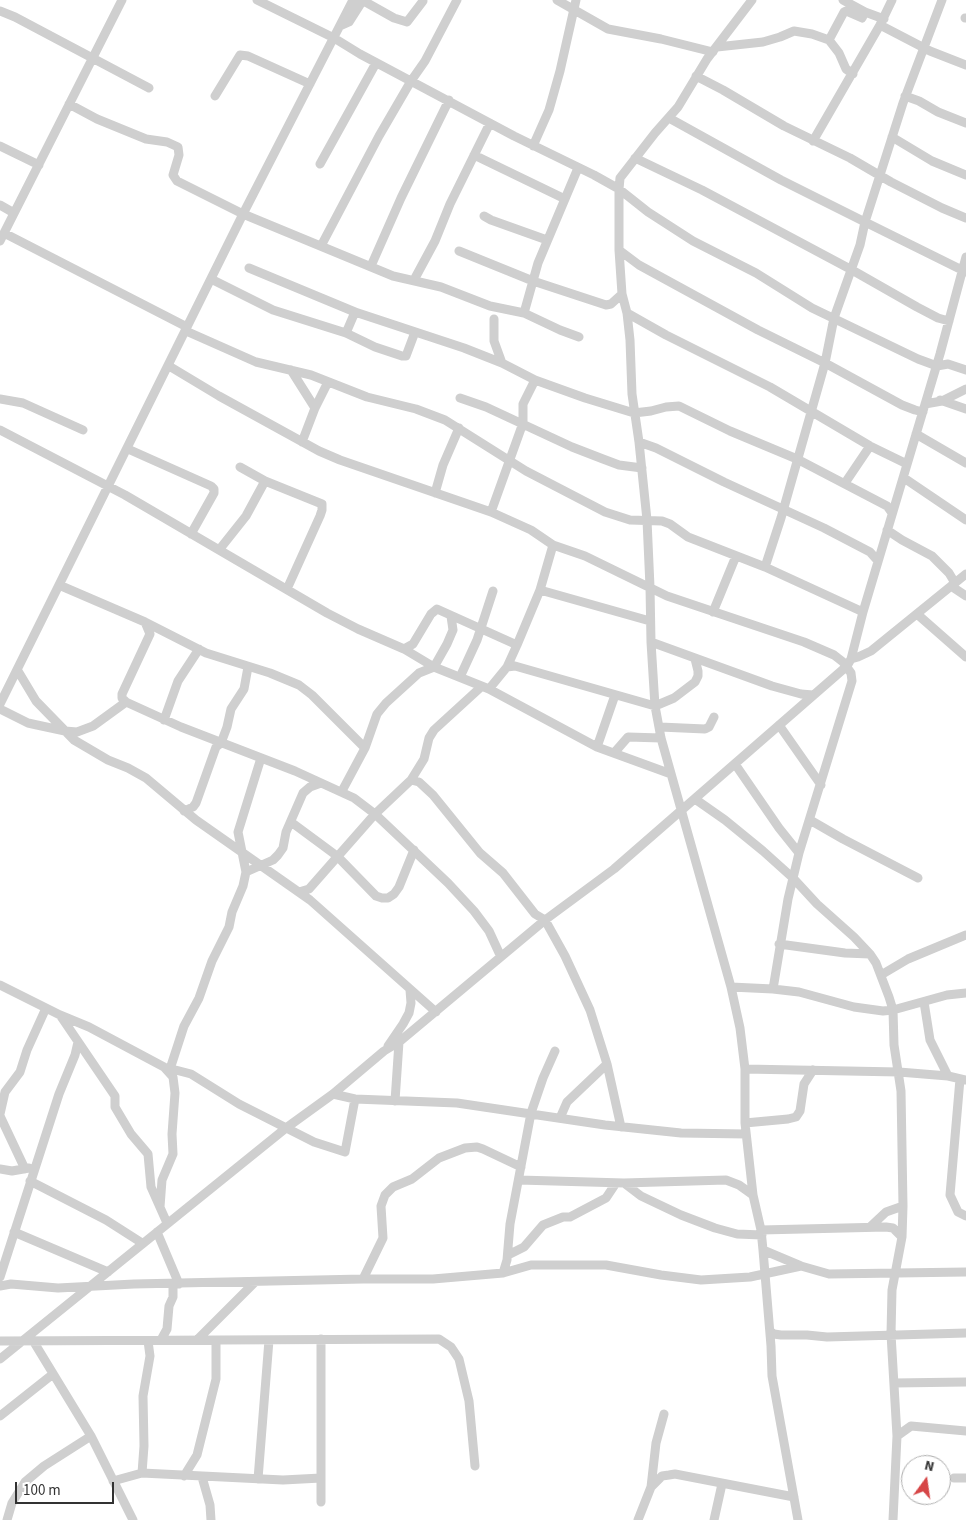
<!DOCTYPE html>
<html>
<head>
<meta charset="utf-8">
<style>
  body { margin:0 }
  #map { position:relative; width:966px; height:1520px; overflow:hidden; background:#fff; font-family:"Source Sans 3",sans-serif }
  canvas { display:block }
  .north { position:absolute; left:901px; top:1455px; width:50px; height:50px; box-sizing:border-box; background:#fff; border:1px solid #adadad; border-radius:50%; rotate:14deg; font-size:14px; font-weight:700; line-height:20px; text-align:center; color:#323232 }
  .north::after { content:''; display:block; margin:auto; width:18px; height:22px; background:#d64647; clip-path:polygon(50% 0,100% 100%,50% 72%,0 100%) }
  .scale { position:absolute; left:15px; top:1482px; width:99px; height:22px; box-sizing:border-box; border:2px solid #323232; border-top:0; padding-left:6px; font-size:15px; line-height:18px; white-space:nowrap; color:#323232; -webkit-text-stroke:4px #fff; paint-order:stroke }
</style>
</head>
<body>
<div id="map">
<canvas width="966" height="1520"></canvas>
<div class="north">N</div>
<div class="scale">100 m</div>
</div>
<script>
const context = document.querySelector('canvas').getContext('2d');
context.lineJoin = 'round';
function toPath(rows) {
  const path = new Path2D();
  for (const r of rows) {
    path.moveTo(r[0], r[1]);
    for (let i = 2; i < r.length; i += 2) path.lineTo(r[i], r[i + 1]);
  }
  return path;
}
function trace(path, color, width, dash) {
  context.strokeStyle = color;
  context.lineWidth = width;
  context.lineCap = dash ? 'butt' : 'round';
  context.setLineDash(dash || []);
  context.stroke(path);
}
const minor = toPath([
  [257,0,334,38,360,54,514,136,594,175,619,189,648,212,693,241,756,273,812,308,918,359,937,366,948,364,966,370],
  [362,0,394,18,407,22,423,1],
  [557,0,608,29,661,39,713,52],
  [752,0,707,59,678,107,655,133,620,178,619,189,619,250,622,294,627,313,630,340,632,394,639,442,647,520,650,587,651,642,655,706,661,738,731,987,740,1028,745,1069,745,1123,753,1195,761,1230,763,1250,771,1346,772,1376,798,1520],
  [843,0,865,12,884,19],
  [942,0,903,103,865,222,966,272],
  [0,11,15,17,149,88],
  [965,18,966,18],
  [880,25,930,51,966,65],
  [340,26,349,22,363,0],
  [829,40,839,53,846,69,853,74],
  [717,47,763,42,780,37,794,31,812,34,829,40,844,12,846,11,862,18,865,12],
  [696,76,723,90,784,126,850,158,891,182,942,208,966,218],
  [215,96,240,55,248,56,310,84],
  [905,96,919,101,938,112,966,123],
  [69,104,97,119,146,139,167,142,178,147,179,155,173,175,177,181,243,214,393,276,441,287,490,306,524,313,560,330,579,337],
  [669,118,781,180,865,222,860,245,834,318,825,363,781,518,765,567],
  [892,137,932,161,966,175],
  [813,141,880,25,892,0],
  [0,146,39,165],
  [533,146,549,110,560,71,576,0],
  [474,155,565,199],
  [635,158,702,190,852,270,917,307,938,318,949,321],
  [320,164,376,63],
  [0,205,14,213],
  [484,216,491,220,547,240],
  [4,233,187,327],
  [0,241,122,0],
  [321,246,379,136,411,81,425,61,457,0],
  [619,250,639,265,758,330,825,363,902,405,915,410,923,412],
  [459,251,533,281,606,305,611,304,622,294],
  [371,266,401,198,449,100],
  [249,268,355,312,464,348,502,363,535,380,585,398,634,413,651,411,666,407,679,406,730,431,797,459,887,506,892,513],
  [211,279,273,310,346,333,375,347,402,356,406,356,415,332],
  [414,280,435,241,450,204,490,123],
  [524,313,538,263,578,168],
  [627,313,666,335,770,387,870,446,907,464],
  [494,319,494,341,502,363],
  [186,331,256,362,311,375,367,397,416,409,445,420,526,471,605,512,630,520,662,521,670,524,688,537,765,567,863,612],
  [346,333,355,312],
  [169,366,219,396,319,451,340,460,491,512,531,530,553,545,585,556,667,596,804,642,834,655,843,662,851,673,852,681,799,853,788,899,773,989],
  [291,370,315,408],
  [460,398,486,407,572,447,603,459,619,465,642,468],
  [0,399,23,403,83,430],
  [940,400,966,409],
  [925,404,942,401,966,389],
  [0,430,125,495,327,613,358,629,404,649,434,667,489,689,597,747,671,774],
  [916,434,966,463],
  [302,442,315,408,328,382],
  [639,442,656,448,724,482,824,528,870,552,878,561],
  [128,449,211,486,214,489,214,493,191,534],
  [240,467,265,481,322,504,322,510,320,516,287,589],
  [904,478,966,520],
  [845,483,870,446],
  [435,493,443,465,459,428],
  [491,512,523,423,523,404,535,380],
  [887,530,902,540,932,556,949,573,955,583],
  [219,550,246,516,265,481],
  [59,585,145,622,206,653,270,673,299,685,312,695,365,748],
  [951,586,966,596],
  [540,590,650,621],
  [713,612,736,556],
  [917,614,966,657],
  [145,622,150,634,122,694,122,698,126,702,181,727,295,771,354,798,375,814,448,883,474,911,489,931,501,957],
  [651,642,772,686,801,694,813,695],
  [404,649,413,644,431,614,437,609,517,645],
  [851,659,858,657,871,651,966,574],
  [507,667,515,666,655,706,674,698,695,682,698,676,698,671,695,659],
  [18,671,36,701,74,740,108,760,128,768,146,778,196,820,310,900,436,1012],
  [460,677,477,640,493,591],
  [489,689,507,667,517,645,540,590,553,545],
  [0,704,243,214,353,0],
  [0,709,28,723,37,725,65,731,77,732,93,726,126,702],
  [164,720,178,681,199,649],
  [779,725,821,785],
  [660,727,705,729,709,727,714,717],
  [597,747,615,695],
  [614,753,628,737,661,738],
  [735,764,779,828,799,853],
  [411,780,419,782,433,795,480,853,503,873,535,914,545,920,565,956,590,1010,607,1064,621,1127],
  [342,791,365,748,377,714,386,703,419,673,434,667,447,644,453,630,451,616],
  [695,799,725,820,763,851,793,878,817,904,854,937,870,954,876,963,889,997,893,1010,894,1045,901,1091,903,1206,902,1237,892,1290,891,1334,897,1436,893,1520],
  [184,811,193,807,196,803,216,747,221,743,227,727,231,709,244,689,248,667],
  [810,820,843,839,918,878],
  [291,822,337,856,376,896,382,898,388,898,394,894,399,887,414,850],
  [246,872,273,860,278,855,283,848,286,832,303,793,310,787,321,783],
  [299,892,309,889,375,814,411,780,424,759,429,738,434,730,481,687],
  [779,944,845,953,870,954],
  [881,975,908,959,966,935],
  [0,985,60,1015,89,1027,164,1067,191,1074,239,1104,314,1142,345,1152,355,1099],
  [731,987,773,989,799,992,854,1007,883,1011,893,1010,947,995,966,993],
  [924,1002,930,1040,948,1076],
  [60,1015,115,1096,115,1107,131,1134,148,1154,151,1187,167,1223],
  [388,1046,403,1024,409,1013,411,1003,410,990],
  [170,1069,184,1026,199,998,212,961,229,927,232,912,243,886,246,872,238,832,261,758],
  [745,1069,899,1072,948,1076,966,1080],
  [960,1079,950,1195,958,1212,966,1216],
  [333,1094,355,1099,457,1103,605,1125,681,1133,746,1134],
  [395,1101,399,1042],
  [0,1114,5,1092,20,1072,27,1050,46,1008],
  [0,1116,25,1169],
  [560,1118,567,1102,607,1064],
  [745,1123,788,1119,796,1117,800,1111,804,1084,813,1070],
  [0,1169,12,1171,29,1168],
  [519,1180,624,1183,726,1180,739,1185,753,1195],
  [30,1181,106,1220,142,1243],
  [624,1183,641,1196,681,1215,715,1228,737,1234,762,1235],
  [160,1207,162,1180,173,1154,172,1134,175,1093,173,1077,164,1067],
  [870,1227,886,1212,903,1206],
  [761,1230,886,1227,893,1228,902,1237],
  [14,1232,108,1272],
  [157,1232,179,1284],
  [763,1250,801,1266,829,1274,966,1272],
  [508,1255,524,1247,543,1225,563,1217,570,1217,606,1198,616,1183],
  [503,1273,507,1260,510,1224,531,1113,543,1078,555,1051],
  [0,1277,59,1094,75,1055,78,1042],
  [363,1279,383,1238,381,1206,385,1195,393,1187,412,1179,439,1158,465,1148,477,1147,483,1149,521,1167],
  [0,1286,11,1284,58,1288,134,1284,363,1279,433,1279,503,1273,531,1265,606,1265,661,1275,701,1280,750,1277,801,1266],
  [770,1331,774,1334,781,1335,807,1335,827,1337,966,1333],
  [32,1339,91,1436,133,1520],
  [161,1340,167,1329,169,1306,173,1297,173,1284],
  [197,1340,255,1282],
  [0,1341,439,1339,451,1347,459,1359,469,1401,475,1466],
  [0,1359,286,1128,333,1094,384,1051,399,1042,545,920,614,869,847,666,851,659,863,612,940,354,966,257],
  [894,1383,966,1382],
  [0,1416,53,1374],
  [897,1436,911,1426,966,1431],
  [142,1473,144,1446,143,1396,150,1356,148,1341],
  [184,1476,197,1455,216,1379,216,1341],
  [202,1477,210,1505,211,1520],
  [954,1478,966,1478],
  [258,1479,269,1340],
  [113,1481,142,1473,283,1480,321,1478],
  [651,1487,656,1443,664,1414],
  [321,1502,321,1339],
  [7,1520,12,1503,25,1482,44,1466,91,1436],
  [638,1520,651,1487,662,1476,669,1475,675,1474,794,1497],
  [714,1520,722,1484]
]);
trace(minor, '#cfcfcf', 9);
</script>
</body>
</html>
